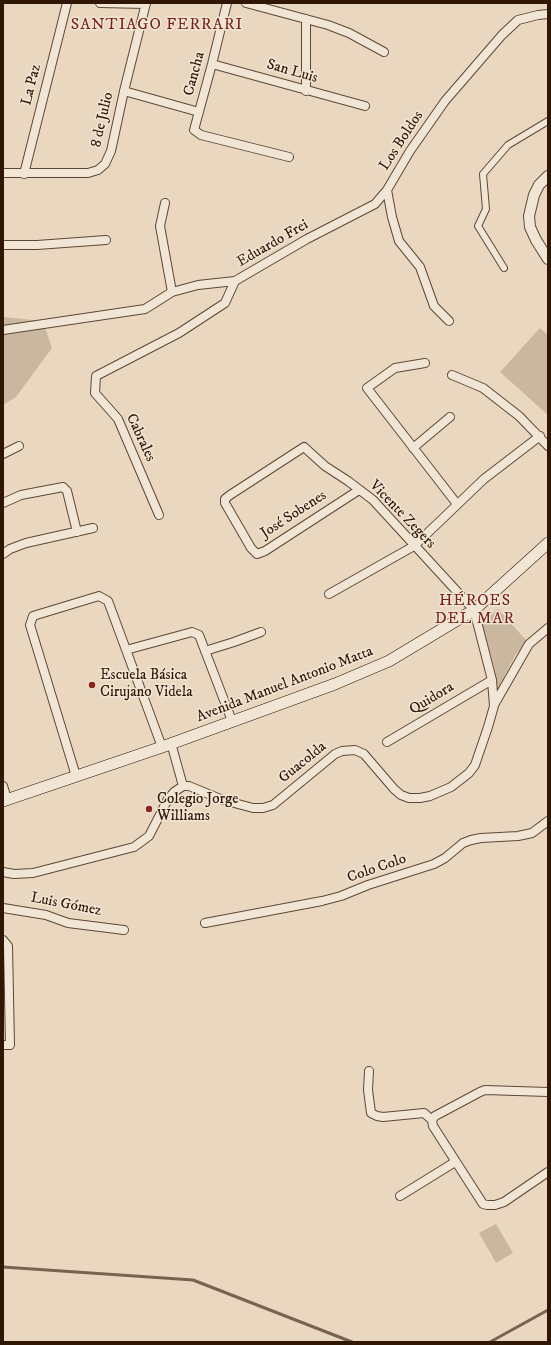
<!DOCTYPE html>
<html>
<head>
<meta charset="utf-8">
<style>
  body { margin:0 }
  #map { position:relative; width:551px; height:1345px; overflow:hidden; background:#e9d8bf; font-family:"IM FELL DW Pica",serif }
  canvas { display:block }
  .frame { position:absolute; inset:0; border:4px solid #301705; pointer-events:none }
</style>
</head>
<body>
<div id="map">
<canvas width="551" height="1345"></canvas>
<div class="frame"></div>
</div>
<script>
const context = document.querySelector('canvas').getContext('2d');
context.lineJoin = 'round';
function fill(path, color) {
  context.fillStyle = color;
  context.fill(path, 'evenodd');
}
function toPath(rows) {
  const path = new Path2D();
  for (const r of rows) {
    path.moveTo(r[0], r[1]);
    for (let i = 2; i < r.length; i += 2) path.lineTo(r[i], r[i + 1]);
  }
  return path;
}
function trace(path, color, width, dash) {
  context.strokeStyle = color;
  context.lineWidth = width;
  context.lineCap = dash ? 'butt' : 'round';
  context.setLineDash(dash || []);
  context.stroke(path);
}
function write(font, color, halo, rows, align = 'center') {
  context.font = font + ' "IM FELL DW Pica",serif';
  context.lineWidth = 3;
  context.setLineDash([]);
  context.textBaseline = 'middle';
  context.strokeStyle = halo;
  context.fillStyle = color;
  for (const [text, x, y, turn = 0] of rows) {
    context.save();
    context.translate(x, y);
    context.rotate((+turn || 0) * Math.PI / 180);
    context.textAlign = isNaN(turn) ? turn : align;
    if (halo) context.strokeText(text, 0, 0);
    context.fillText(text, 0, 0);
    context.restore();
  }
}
const green = toPath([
  [3,317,43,321,52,348,16,397,3,405],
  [540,328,548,335,548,415,500,372],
  [498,609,527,641,516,654,497,690,495,670,482,623],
  [496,1224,513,1253,496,1263,479,1233]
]);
const stream = toPath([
  [3,1267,193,1280,352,1342],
  [490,1342,548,1310]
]);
const pedestrian = toPath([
  [504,268,478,226,486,209,483,174,508,145,548,121]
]);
const minor = toPath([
  [100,3,146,4],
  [227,3,212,64,194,130,201,135,289,157],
  [246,3,328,25,349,33,384,52],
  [212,64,365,106],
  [124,91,199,112],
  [306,91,306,19],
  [3,173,88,173,98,170,105,164,111,151,124,91,146,3],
  [24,174,67,3],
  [165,203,160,226,172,292],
  [3,245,37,245,106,240],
  [449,321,434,306,420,267,399,241,392,217,387,190,410,151,445,101,502,35,518,20,538,15,548,14],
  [3,330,145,309,172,292,198,285,235,281],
  [425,363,395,368,367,388,457,504],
  [452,375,483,388,519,416,548,446],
  [413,448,450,417],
  [3,454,19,446],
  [3,503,21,495,63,487,67,491,77,532],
  [159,515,118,419,95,393,96,376,179,333,225,303,235,281,307,239,375,204,387,190],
  [3,554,10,549,26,543,93,528],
  [329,594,414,546,484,479,540,436],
  [126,650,192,632,199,635,232,721],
  [205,651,234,642,261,632],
  [494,705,529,644,548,628],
  [387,742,492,680],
  [171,743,183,786],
  [76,776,30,625,33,616,99,596,108,601,162,747],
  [3,786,7,799],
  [3,872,14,874,33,873,134,847,149,836,168,799,174,792,183,786,189,786,223,800,253,808,263,808,273,805,335,754,342,751,355,750,364,754,394,789,401,795,409,798,420,798,430,796,451,787,469,773,475,765,488,727,494,706,492,680,474,610,373,500,348,481,325,466,304,447,230,495,225,499,225,503,251,548,257,554,265,551,359,490],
  [3,908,46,915,68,923,124,930],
  [205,923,322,901,341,896,368,885,434,864,445,858,463,843,471,840,481,838,518,836,532,833,548,821],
  [3,940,8,946,10,1045,3,1045],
  [369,1071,368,1090,371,1113,377,1116,383,1117,424,1113,432,1120],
  [432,1120,433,1126,483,1204,487,1205,495,1205,504,1202,548,1172],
  [432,1120,435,1116,480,1092,485,1090,548,1092],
  [400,1196,455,1162]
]);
const tertiary = toPath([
  [548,176,539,185,534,195,529,216,530,227,536,240,548,259]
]);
const secondary = toPath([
  [3,801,162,747,335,684,389,661,474,610,548,543]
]);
const markers = [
  [92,685,4,"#8f2418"],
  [149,809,4,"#8f2418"]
];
const streetNames = [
  ["San Luis",292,72,16],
  ["Cancha",195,74,-75],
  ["La Paz",32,85,-76],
  ["8 de Julio",103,120,-77],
  ["Los Boldos",402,141,-57],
  ["Eduardo Frei",273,244,-30],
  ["Cabrales",140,438,65],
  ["José Sobenes",294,515,-33],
  ["Vicente Zegers",402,515,46],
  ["Avenida Manuel Antonio Matta",285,685,-21],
  ["Quidora",432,699,-31],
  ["Guacolda",303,763,-39],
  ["Colo Colo",377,869,-19],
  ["Luis Gómez",66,905,11]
];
const poiNames = [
  ["Escuela Básica",100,676],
  ["Cirujano Videla",100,693],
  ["Colegio Jorge",157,800],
  ["Williams",157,817]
];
const neighbourhoodNames = [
  ["SANTIAGO FERRARI",157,26],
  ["HÉROES",475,602],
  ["DEL MAR",475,620]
];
fill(green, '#cab79f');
trace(stream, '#79634f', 3);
trace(pedestrian, '#5e4734', 8);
trace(minor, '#5e4734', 10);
trace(tertiary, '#5e4734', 12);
trace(secondary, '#301705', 12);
trace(pedestrian, '#f1e6d5', 6);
trace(minor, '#f1e6d5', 8);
trace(tertiary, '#f1e6d5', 10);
trace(secondary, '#f1e6d5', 11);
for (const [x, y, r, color] of markers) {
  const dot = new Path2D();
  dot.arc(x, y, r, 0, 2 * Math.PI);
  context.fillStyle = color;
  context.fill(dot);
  trace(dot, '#f1e6d5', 1.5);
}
write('15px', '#301705', '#f1e6d5', streetNames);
write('15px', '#301705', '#f1e6d5', poiNames, 'left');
context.letterSpacing = '1px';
write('16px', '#7a1f14', '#f1e6d5', neighbourhoodNames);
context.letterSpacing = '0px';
</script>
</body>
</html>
